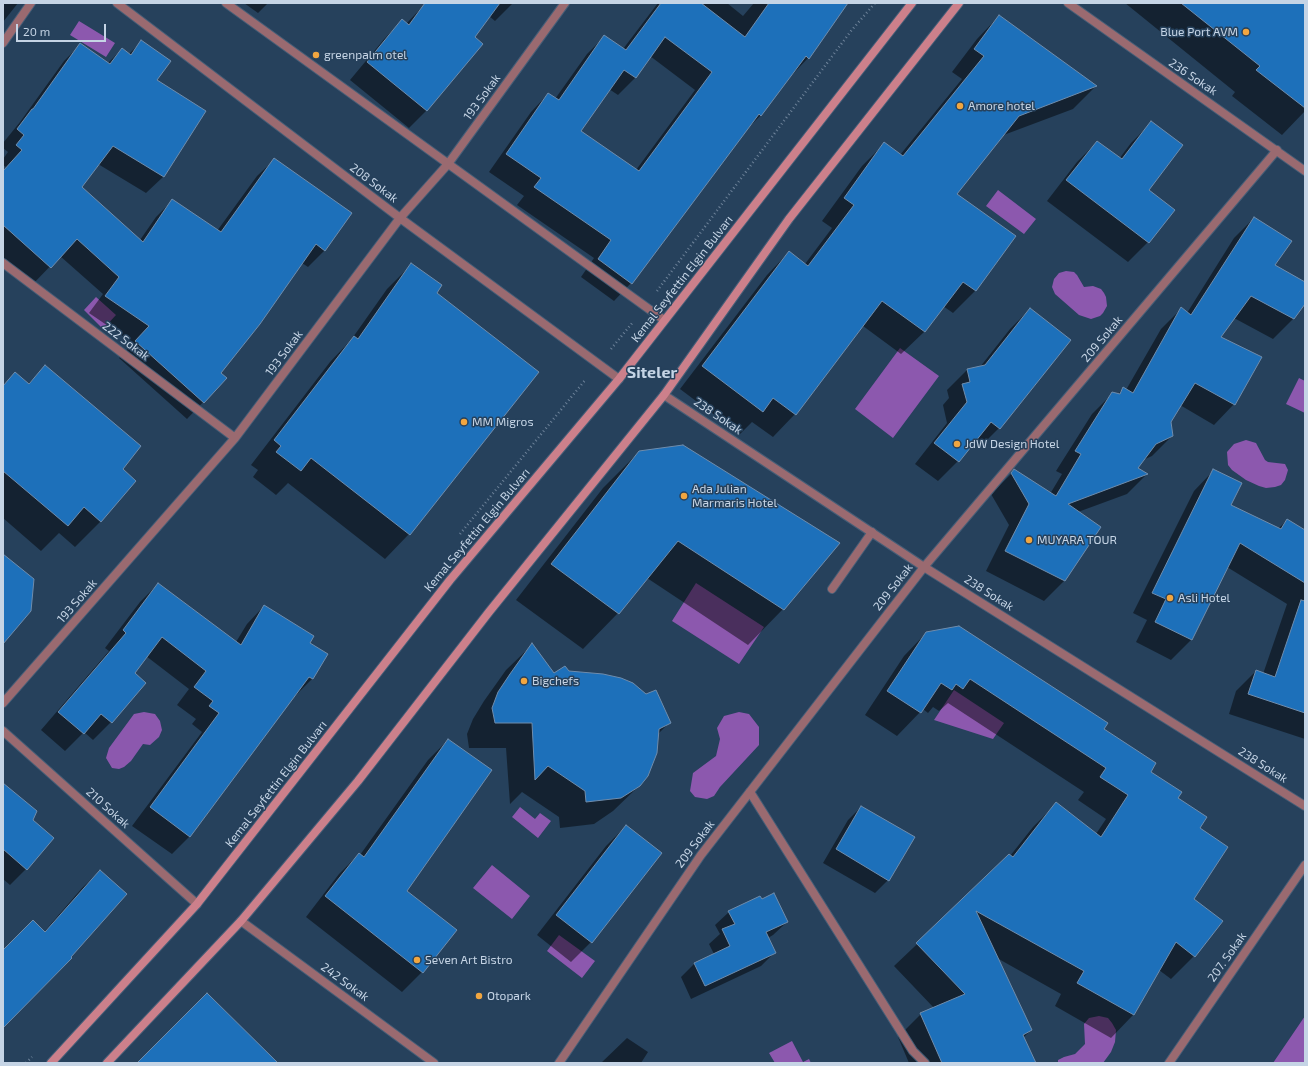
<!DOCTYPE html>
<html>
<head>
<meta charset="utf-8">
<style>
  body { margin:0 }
  #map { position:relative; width:1308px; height:1066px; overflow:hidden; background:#26415c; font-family:"Exo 2",sans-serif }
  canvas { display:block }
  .frame { position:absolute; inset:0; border:4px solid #c5d4e5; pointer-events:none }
  .scale { position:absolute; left:16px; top:24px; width:90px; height:18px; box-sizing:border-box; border:2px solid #c5d4e5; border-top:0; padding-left:5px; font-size:12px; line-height:14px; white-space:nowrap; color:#c5d4e5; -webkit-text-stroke:3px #26415c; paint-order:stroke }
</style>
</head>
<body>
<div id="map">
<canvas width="1308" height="1066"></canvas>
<div class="frame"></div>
<div class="scale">20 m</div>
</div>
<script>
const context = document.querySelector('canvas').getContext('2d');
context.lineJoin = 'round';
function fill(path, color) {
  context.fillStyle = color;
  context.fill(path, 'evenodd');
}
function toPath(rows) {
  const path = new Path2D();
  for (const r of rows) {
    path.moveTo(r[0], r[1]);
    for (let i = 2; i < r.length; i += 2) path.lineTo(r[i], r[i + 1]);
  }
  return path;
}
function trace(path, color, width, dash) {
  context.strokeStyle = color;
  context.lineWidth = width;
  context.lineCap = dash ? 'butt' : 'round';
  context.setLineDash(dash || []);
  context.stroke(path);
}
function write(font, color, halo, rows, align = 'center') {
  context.font = font + ' "Exo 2",sans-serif';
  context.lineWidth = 3;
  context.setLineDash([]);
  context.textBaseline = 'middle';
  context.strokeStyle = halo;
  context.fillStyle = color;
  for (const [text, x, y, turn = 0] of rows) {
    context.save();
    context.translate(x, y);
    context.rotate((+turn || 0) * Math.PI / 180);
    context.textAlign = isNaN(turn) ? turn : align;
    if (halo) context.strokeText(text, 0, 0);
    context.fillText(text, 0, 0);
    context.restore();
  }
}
const water = toPath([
  [79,21,115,43,106,57,70,35],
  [998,190,1036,219,1024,234,986,206],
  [1066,271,1074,272,1077,275,1084,287,1093,286,1101,289,1104,293,1106,297,1107,306,1103,313,1100,316,1091,319,1079,315,1055,294,1052,287,1054,279,1059,273],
  [96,297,116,315,103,329,84,310],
  [900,348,939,376,893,438,855,409],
  [1299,378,1305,381,1305,413,1286,404],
  [1246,440,1256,443,1265,460,1268,462,1285,464,1288,470,1285,480,1281,485,1275,487,1266,488,1259,486,1246,480,1232,470,1228,465,1227,452,1234,444],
  [696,583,764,627,739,664,672,621],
  [954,690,1004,723,993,739,934,720],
  [144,712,155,714,160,721,162,730,159,737,150,745,143,744,131,761,124,767,119,769,112,768,106,758,109,748,134,714],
  [739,712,749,714,759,727,759,745,720,787,714,796,707,799,695,797,690,791,693,773,716,756,720,739,717,728,724,716],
  [520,807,535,819,540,813,551,821,538,838,512,817],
  [492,865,530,896,512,919,473,888],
  [559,935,595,961,582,978,547,951],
  [1099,1016,1108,1018,1112,1023,1116,1030,1115,1042,1111,1052,1103,1063,1058,1063,1058,1060,1064,1057,1075,1054,1085,1044,1084,1024,1089,1018],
  [1305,1016,1305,1063,1273,1063],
  [792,1041,803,1062,809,1059,811,1063,775,1063,769,1053]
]);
const shadow = toPath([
  [3,3,18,3,3,22],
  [244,3,268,3,258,13],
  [426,3,513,3,495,21,489,16,473,38,481,44,426,111,409,128,350,80,385,38,402,21,406,24],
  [658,3,727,3,743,16,754,3,847,3,808,58,791,76,761,115,746,130,631,283,614,301,581,277,594,258,517,205,524,196,489,172,531,112,548,94,555,99,587,54,605,36,623,49],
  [650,56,695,90,636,170,580,132,609,89,618,95,635,78],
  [1125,3,1296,3,1305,19,1305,111,1282,135,1232,96,1235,92],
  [999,16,1096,86,1073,109,1001,136,955,194,975,291,953,313,943,306,924,332,901,354,863,326,795,414,773,437,752,422,740,434,680,389,767,275,789,252,805,264,832,228,822,221,862,166,884,144,900,155,962,79,952,72,977,39],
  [141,42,156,80,205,111,163,177,146,193,98,164,80,188,140,240,156,217,172,201,217,231,257,176,274,160,325,250,308,267,302,263,220,373,226,378,187,419,119,358,133,343,89,313,103,294,60,256,33,284,3,257,3,171,6,167,3,165,3,159,8,152,3,148,3,143,20,122,64,61,80,45,107,64,122,49,129,54],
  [1151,123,1147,190,1148,242,1128,262,1047,201,1077,162,1097,142,1119,159,1131,143],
  [1254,218,1274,266,1305,283,1305,302,1293,319,1273,339,1234,318,1220,338,1261,357,1234,404,1214,425,1180,405,1170,422,1172,436,1152,456,1143,460,1137,468,1146,475,1127,494,1078,512,1100,527,1064,581,1044,601,986,571,1009,525,991,494,1015,470,1050,494,1062,474,1056,471,1092,414,1112,394,1117,395,1123,389,1126,390,1161,329,1181,309,1187,313,1234,238],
  [411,265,436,293,537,372,409,534,385,559,288,483,276,495,253,477,258,470,251,465,330,362,351,340,387,289],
  [1030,309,999,428,979,448,972,443,958,461,938,481,915,464,947,423,943,405,949,398,947,390,967,370,980,367,1010,329],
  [45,366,121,469,101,521,75,547,59,533,41,551,3,518,3,385,16,373,28,384],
  [639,452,838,543,783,609,748,645,647,578,618,613,583,649,516,600,603,488],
  [1214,470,1230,505,1278,529,1287,520,1305,532,1305,739,1229,714,1236,691,1256,671,1263,674,1287,604,1227,567,1191,640,1171,660,1136,642,1147,620,1133,613,1194,491],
  [158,584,236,642,247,624,264,606,308,644,312,679,295,696,294,696,190,836,172,854,132,826,202,732,192,724,196,719,177,705,189,689,146,656,133,674,145,684,111,722,93,740,84,732,65,751,41,730,109,651,105,648,140,602],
  [927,632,1103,729,1177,799,1198,829,1193,899,1194,956,1171,979,1159,970,1134,1014,1111,1038,1055,1006,1061,994,997,958,1031,1030,1023,1038,1035,1063,909,1063,898,1037,921,1014,934,1008,894,966,1010,856,1033,827,1056,804,1096,834,1106,819,1078,800,1084,792,948,703,939,711,933,707,928,713,923,709,897,736,865,715,904,656],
  [532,645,554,675,569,672,669,723,657,735,640,785,613,811,594,824,560,828,559,817,522,792,510,804,506,748,469,748,467,734,473,719,484,701,506,670],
  [448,740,405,891,422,972,402,992,306,917,339,874,359,854,360,855,428,760],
  [3,786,32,821,26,869,10,885,3,879],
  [861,807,888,880,875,893,823,863,848,820],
  [626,826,591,942,571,962,537,935,606,846],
  [100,871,3,1026,3,951,44,932,82,888],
  [729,912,787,922,773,935,768,938,775,952,761,966,691,999,681,977,695,963,714,954,709,944,720,934,715,925],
  [627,1038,648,1052,641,1063,601,1063]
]);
const building = toPath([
  [425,3,500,3,475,37,483,44,427,111,367,62,402,19,409,25,425,3],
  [661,3,701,3,745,37,769,3,848,3,809,59,806,56,761,116,759,114,632,284,598,259,611,240,534,187,541,178,506,154,548,93,559,100,604,35,626,50,661,3],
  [665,37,712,72,639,171,581,131,624,70,636,78,665,37],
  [1181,3,1305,3,1305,108,1256,70,1260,66,1181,3],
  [999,15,1097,86,1019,116,957,194,1016,236,976,291,963,282,925,332,882,301,796,415,773,398,763,412,702,366,789,251,808,266,854,205,844,198,884,142,903,156,984,56,974,49,999,15],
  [141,40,171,61,157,80,206,111,164,177,113,146,82,187,143,242,172,199,221,232,274,158,352,213,325,251,316,244,260,324,221,373,227,378,204,403,135,341,149,326,105,296,119,277,77,239,51,268,3,225,3,171,22,150,16,145,24,135,17,129,32,109,33,109,80,43,110,64,122,48,131,55,141,40],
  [1151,121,1183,145,1149,190,1175,210,1149,243,1066,180,1097,141,1122,159,1151,121],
  [1254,217,1292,241,1275,265,1305,282,1305,304,1294,319,1251,296,1221,337,1262,357,1235,405,1195,383,1171,422,1173,436,1156,444,1138,468,1148,474,1068,504,1101,527,1065,581,1005,551,1029,504,1011,473,1014,469,1056,496,1081,454,1075,451,1112,392,1120,394,1123,387,1133,393,1181,307,1191,315,1254,217],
  [411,263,442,285,437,293,539,372,410,535,311,458,301,471,276,452,281,446,274,440,354,336,358,339,411,263],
  [1030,308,1071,340,1000,429,991,422,959,462,934,443,967,402,962,384,970,382,967,369,985,365,1030,308],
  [45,365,141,446,123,469,136,481,101,522,84,507,68,526,3,471,3,386,15,372,29,384,45,365],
  [683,445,840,543,784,610,678,541,619,614,551,564,639,451,683,445],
  [1213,469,1242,483,1231,505,1281,529,1287,519,1305,530,1305,583,1240,543,1192,640,1155,622,1166,599,1152,593,1213,469],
  [3,554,34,579,31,611,3,644,3,554],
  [158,583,241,645,264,605,314,636,310,643,328,654,313,679,309,677,190,837,150,807,219,713,209,706,213,701,194,687,206,671,162,637,135,673,146,683,112,723,101,714,84,734,58,712,126,633,123,630,158,583],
  [1301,600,1305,601,1305,713,1248,694,1256,670,1275,677,1301,600],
  [959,626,1108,723,1104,729,1156,763,1151,772,1182,792,1178,798,1207,817,1200,828,1228,847,1194,899,1223,921,1195,957,1176,942,1134,1015,1077,983,1084,971,976,911,1032,1030,1023,1035,1036,1063,942,1063,920,1013,965,994,916,943,1009,854,1013,857,1056,802,1101,837,1128,795,1100,777,1106,768,970,679,963,689,956,684,952,690,941,683,921,713,887,691,926,632,959,626],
  [532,643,554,673,565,666,569,671,603,674,621,678,633,683,646,694,656,690,671,723,659,729,657,753,648,776,640,786,621,798,586,802,585,791,548,766,535,780,532,723,495,723,492,708,498,692,510,674,532,643],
  [448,739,492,770,407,891,457,930,423,973,325,896,359,853,364,857,448,739],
  [3,783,37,811,33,820,54,838,27,870,3,849,3,783],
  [861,806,915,837,889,881,836,849,861,806],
  [626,825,662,853,592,943,556,915,626,825],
  [100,870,127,894,71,957,72,958,3,1028,3,950,33,920,45,932,100,870],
  [774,893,788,922,766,932,776,953,705,986,694,963,730,946,722,929,735,924,728,911,760,896,762,899,774,893],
  [207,993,278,1063,137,1063,207,993]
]);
const path = toPath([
  [657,291,851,31,875,3],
  [611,349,633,322],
  [460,534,586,379],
  [26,1063,32,1057]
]);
const service = toPath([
  [832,589,872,532],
  [750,792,913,1051,925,1063]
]);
const pedestrian = toPath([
  [1169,1063,1305,865]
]);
const minor = toPath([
  [117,3,400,218,619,379],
  [226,3,664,320],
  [1068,3,1305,171],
  [3,43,31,3],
  [3,263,235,438],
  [664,395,924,567,1305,806],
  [3,703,235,438,400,218,448,164,565,3],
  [3,731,197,904],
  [241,921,434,1063],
  [559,1063,701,855,924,567,1277,150]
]);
const secondary = toPath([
  [51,1063,197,904,450,580,619,379,912,3],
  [107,1063,241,921,358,781,489,612,664,395,789,219,959,3]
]);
const markers = [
  [1246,32,4,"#f1a640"],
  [316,55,4,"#f1a640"],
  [960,106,4,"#f1a640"],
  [464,422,4,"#f1a640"],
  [957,444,4,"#f1a640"],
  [684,496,4,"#f1a640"],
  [1029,540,4,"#f1a640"],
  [1170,598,4,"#f1a640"],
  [524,681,4,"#f1a640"],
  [417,960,4,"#f1a640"],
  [479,996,4,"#f1a640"]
];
const poiNames = [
  ["Blue Port AVM",1238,32,"right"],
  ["greenpalm otel",324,55],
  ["Amore hotel",968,106],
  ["MM Migros",472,422],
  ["JdW Design Hotel",965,444],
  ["Ada Julian",692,489],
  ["Marmaris Hotel",692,503],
  ["MUYARA TOUR",1037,540],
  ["Asli Hotel",1178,598],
  ["Bigchefs",532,681],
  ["Seven Art Bistro",425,960],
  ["Otopark",487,996]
];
const streetNames = [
  ["236 Sokak",1193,77,34],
  ["193 Sokak",482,97,-54],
  ["208 Sokak",374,183,37],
  ["Kemal Seyfettin Elgin Bulvarı",682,279,-52],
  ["209 Sokak",1102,339,-50],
  ["222 Sokak",126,341,37],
  ["193 Sokak",284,353,-53],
  ["238 Sokak",718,416,34],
  ["Kemal Seyfettin Elgin Bulvarı",477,530,-50],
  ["209 Sokak",893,587,-52],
  ["238 Sokak",989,593,32],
  ["193 Sokak",77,601,-49],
  ["238 Sokak",1263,765,32],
  ["Kemal Seyfettin Elgin Bulvarı",276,784,-52],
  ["210 Sokak",108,808,42],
  ["209 Sokak",695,844,-53],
  ["207. Sokak",1227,957,-55],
  ["242 Sokak",345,982,36]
];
const districtNames = [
  ["Siteler",652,373]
];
fill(water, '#8c58ae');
fill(shadow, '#0007');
fill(building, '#1d70ba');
trace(building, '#6f8cac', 1);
trace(service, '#465e77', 10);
trace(pedestrian, '#465e77', 10);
trace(minor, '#465e77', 10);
trace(secondary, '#465e77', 10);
trace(path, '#6e839a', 2.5, [1, 3]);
trace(service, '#9a6a70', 8);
trace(pedestrian, '#9a6a70', 8);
trace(minor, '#9a6a70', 8);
trace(secondary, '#cc808b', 8);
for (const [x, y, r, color] of markers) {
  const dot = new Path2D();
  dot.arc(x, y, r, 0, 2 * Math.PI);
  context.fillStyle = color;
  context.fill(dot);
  trace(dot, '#26415c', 1.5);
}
write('12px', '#c5d4e5', '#26415c', poiNames, 'left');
write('12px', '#c5d4e5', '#26415c', streetNames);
write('bold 16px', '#c5d4e5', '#26415c', districtNames);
</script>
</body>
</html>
